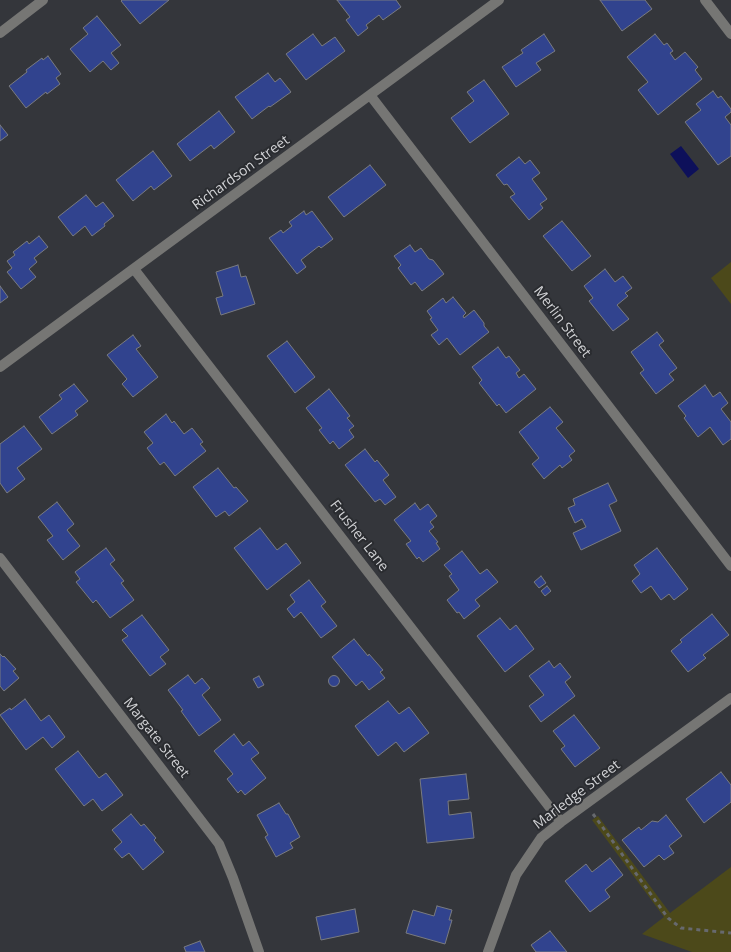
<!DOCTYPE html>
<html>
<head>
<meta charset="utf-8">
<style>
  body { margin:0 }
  canvas { display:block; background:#34363b }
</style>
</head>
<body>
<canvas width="731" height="952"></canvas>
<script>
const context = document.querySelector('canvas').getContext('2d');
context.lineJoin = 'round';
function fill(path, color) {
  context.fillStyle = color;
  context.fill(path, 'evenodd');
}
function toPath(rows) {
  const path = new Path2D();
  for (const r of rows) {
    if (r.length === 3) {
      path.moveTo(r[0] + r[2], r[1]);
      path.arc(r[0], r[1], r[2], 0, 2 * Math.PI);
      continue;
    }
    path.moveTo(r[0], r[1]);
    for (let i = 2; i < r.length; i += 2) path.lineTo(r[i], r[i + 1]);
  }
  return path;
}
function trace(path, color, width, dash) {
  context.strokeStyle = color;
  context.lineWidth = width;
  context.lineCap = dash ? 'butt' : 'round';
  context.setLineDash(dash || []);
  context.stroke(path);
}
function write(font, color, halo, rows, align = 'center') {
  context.font = font + ' "Open Sans",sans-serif';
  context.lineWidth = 4;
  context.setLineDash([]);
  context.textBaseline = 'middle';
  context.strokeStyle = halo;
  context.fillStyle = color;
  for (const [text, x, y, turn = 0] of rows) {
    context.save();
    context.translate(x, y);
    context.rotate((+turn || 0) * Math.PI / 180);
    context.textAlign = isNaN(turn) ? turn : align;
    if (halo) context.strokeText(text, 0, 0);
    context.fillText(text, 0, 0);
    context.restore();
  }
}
const green = toPath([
  [731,262,731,304,711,278],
  [598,816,670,913,731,867,731,952,692,952,642,934,664,917,592,820]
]);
const water = toPath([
  [681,146,699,169,688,178,670,154]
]);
const building = toPath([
  [122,0,169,0,140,24,121,1,122,0],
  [337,0,396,0,401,7,383,20,379,15,366,25,368,28,358,36,346,20,350,17,337,0],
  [600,0,645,0,652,9,622,31,600,0],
  [97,16,121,45,111,53,119,63,111,70,103,61,90,72,70,49,88,34,83,28,97,16],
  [313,34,322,46,335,37,345,51,306,80,286,54,313,34],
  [544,34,555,51,536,63,541,70,516,87,502,67,523,53,521,50,544,34],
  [655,34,664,45,667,43,673,51,670,53,675,60,685,52,698,67,695,70,702,79,658,115,638,90,648,82,627,57,655,34],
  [48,56,61,74,56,78,60,84,47,94,46,92,26,108,9,86,27,72,26,70,42,58,43,60,48,56],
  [268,73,275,82,280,78,291,92,270,107,269,106,252,119,235,97,268,73],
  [484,80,509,114,470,143,451,118,474,101,467,92,484,80],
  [713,91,718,98,721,96,731,109,731,112,725,117,731,125,731,156,718,165,685,122,701,110,696,104,713,91],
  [219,111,235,132,214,149,211,145,190,161,177,144,219,111],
  [0,125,8,135,0,141,0,125],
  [153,151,172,176,154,190,151,186,133,201,116,180,153,151],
  [519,157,525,164,530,160,540,173,532,179,547,199,540,204,543,208,529,220,510,197,515,194,507,184,504,185,496,175,519,157],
  [370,165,386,185,344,217,328,197,370,165],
  [86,195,96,207,103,202,114,216,104,224,105,226,92,236,85,226,73,236,58,217,86,195],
  [304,211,306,215,312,211,333,239,321,248,319,246,301,260,306,267,297,274,269,238,281,230,283,233,292,226,289,222,304,211],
  [562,221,591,256,572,271,543,236,562,221],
  [39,236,48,247,34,258,37,262,29,269,36,277,21,289,7,272,12,268,7,261,15,255,13,252,27,241,29,244,39,236],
  [410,245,415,252,421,248,429,259,433,260,444,274,422,291,415,282,411,285,398,268,401,265,394,256,410,245],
  [238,265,241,277,246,276,255,304,221,315,216,298,223,296,216,272,238,265],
  [605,269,615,282,623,276,632,288,625,293,628,296,617,305,629,319,613,331,589,301,593,298,584,286,605,269],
  [0,286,8,297,0,303,0,286],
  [453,297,466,313,463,316,464,318,474,310,484,323,484,326,489,332,460,355,447,338,439,345,431,335,438,330,430,319,432,318,427,311,443,298,446,303,453,297],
  [657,332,664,341,659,345,677,368,669,374,674,380,656,394,640,373,644,370,631,352,657,332],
  [133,335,141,346,136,349,158,377,133,397,122,384,127,379,107,355,133,335],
  [287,341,315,377,295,393,267,356,287,341],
  [498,347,506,358,509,356,520,370,516,373,519,378,524,374,536,389,506,413,499,404,497,406,479,383,482,380,472,367,498,347],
  [74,384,88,401,75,411,78,415,52,434,39,417,62,399,59,395,74,384],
  [705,385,713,397,720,392,728,403,721,409,731,422,731,439,723,445,710,427,698,437,684,418,686,416,678,406,705,385],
  [329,389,350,416,347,418,354,426,349,430,354,437,339,449,333,441,330,444,319,430,322,428,306,408,329,389],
  [550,407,563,422,556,428,575,451,569,456,572,460,562,468,560,465,544,479,532,464,539,458,519,432,550,407],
  [166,414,172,423,174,421,184,434,192,428,203,442,200,444,206,451,175,476,164,462,160,465,147,448,153,443,144,432,166,414],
  [24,426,42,449,17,468,25,479,7,493,0,483,0,444,24,426],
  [365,449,375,462,377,460,389,475,383,480,396,497,385,505,380,499,375,502,345,465,365,449],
  [218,468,234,488,236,487,248,501,229,516,225,511,216,517,193,487,218,468],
  [608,483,617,501,609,505,621,531,581,550,573,533,586,527,582,519,575,523,568,508,575,505,573,499,608,483],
  [57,502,74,524,67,530,80,546,63,560,47,540,53,536,38,517,57,502],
  [415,503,420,510,428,504,437,516,430,522,434,527,429,531,438,542,436,543,440,549,423,562,419,557,417,559,406,544,411,541,394,520,415,503],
  [260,528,277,550,286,543,301,563,267,590,234,548,260,528],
  [106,548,115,560,110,564,124,581,121,583,134,600,110,618,96,600,93,603,76,582,80,579,75,572,106,548],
  [657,548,688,589,674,600,669,594,661,600,651,586,641,593,632,581,640,574,634,565,657,548],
  [462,551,480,574,487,569,498,582,475,600,480,606,464,619,459,612,457,613,447,600,459,590,449,576,452,574,444,565,462,551],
  [541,576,546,583,539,588,534,582,541,576],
  [309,580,326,602,321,606,337,626,321,638,301,612,294,618,287,609,295,602,290,595,309,580],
  [547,586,551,591,545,596,541,591,547,586],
  [712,614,729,635,703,655,706,658,688,672,671,651,682,642,680,640,712,614],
  [142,615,169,650,160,657,166,664,150,676,122,640,128,636,122,630,142,615],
  [500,618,510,630,516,625,534,649,505,672,477,636,500,618],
  [354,639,368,656,369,654,383,670,380,672,385,678,369,690,362,681,356,686,332,657,354,639],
  [0,654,3,657,4,656,16,669,13,671,19,678,4,691,0,686,0,654],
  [549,661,554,668,560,663,571,677,565,682,575,696,541,722,529,706,544,695,529,676,549,661],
  [188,675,195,684,202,678,210,688,202,695,221,720,199,736,181,711,183,710,168,690,188,675],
  [334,681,5.5],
  [259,676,264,685,258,688,253,679,259,676],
  [25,699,41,721,49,715,65,737,52,748,43,737,26,750,0,715,10,708,11,710,25,699],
  [388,701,399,714,409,707,429,733,404,752,396,742,378,756,355,726,388,701],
  [574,715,600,748,575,767,561,749,565,746,553,731,574,715],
  [234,734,243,746,249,741,259,753,251,759,266,778,245,795,241,790,238,793,227,779,233,774,214,751,234,734],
  [78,751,99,778,106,773,123,795,102,811,93,799,84,806,55,769,78,751],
  [721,772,731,785,731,802,704,823,686,799,721,772],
  [466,774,469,799,448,801,449,815,471,812,474,838,427,843,420,779,466,774],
  [279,803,286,814,288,814,300,837,290,843,293,848,276,857,265,837,268,835,257,815,279,803],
  [131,814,141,826,144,824,156,838,154,840,164,852,143,870,129,853,122,858,114,849,122,842,112,830,131,814],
  [666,815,682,836,669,846,674,853,664,860,659,855,644,867,622,840,639,827,641,830,652,821,658,822,666,815],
  [610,858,623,875,605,890,610,897,590,912,565,881,586,864,592,872,610,858],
  [437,906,452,910,449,920,452,920,445,944,406,933,413,910,434,916,437,906],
  [355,909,359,932,321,940,316,917,355,909],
  [550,931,567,952,536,952,531,945,550,931],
  [200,941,205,952,186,952,184,947,200,941]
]);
const path = toPath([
  [593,814,668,918,681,928,731,933]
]);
const minor = toPath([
  [705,0,731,34],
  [0,33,43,0],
  [370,95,731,566],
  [134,269,561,822],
  [0,367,499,0],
  [0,558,219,844,233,878,259,952],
  [488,952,516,875,541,838,561,822,731,698]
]);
const streetNames = [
  ["Richardson Street",241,173,-36],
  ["Merlin Street",562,322,53],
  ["Frusher Lane",359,536,52],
  ["Margate Street",156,738,52],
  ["Marledge Street",577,795,-37]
];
fill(green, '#4c491a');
fill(water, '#0d105a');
fill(building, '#31438e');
trace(building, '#797b80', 1);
trace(path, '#67696e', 3, [4, 4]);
trace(minor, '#767674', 10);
write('14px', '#d1d2d5', '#2a2c30', streetNames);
</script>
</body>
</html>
